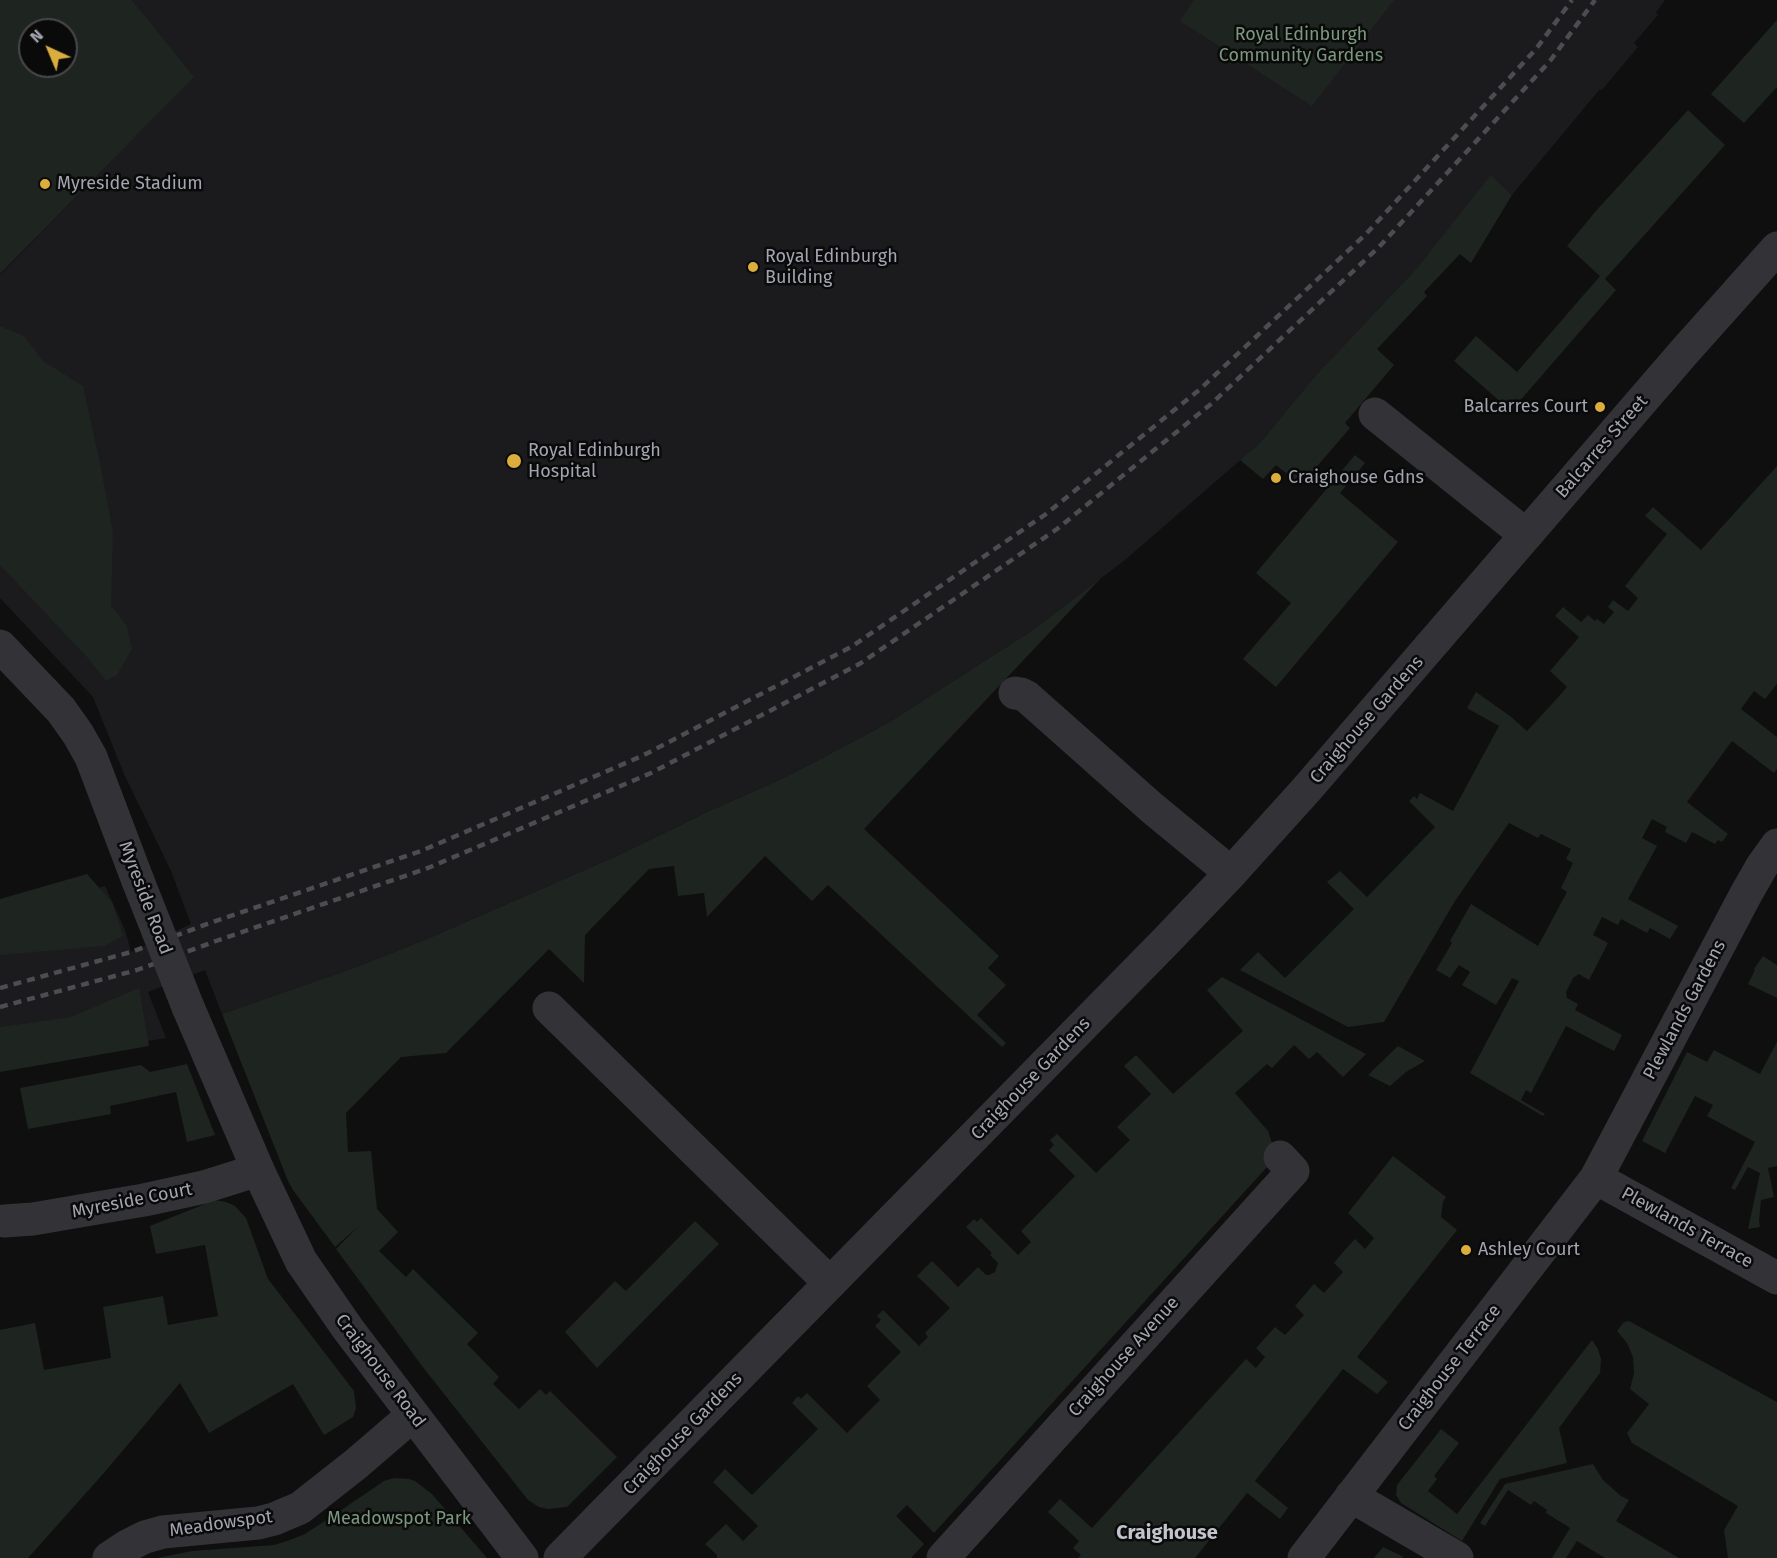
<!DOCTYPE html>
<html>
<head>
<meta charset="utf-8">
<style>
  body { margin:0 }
  #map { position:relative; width:1777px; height:1558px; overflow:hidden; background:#0f0f10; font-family:"Fira Sans",sans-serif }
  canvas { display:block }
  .north { position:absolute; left:18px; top:18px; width:60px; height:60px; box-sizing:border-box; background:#0a0a0b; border:2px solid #47484d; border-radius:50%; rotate:316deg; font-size:16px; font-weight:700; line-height:24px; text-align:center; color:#a2a5af }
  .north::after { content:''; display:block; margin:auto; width:21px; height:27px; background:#daad3d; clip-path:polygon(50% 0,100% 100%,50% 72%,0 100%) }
</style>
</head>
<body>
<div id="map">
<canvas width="1777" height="1558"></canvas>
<div class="north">N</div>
</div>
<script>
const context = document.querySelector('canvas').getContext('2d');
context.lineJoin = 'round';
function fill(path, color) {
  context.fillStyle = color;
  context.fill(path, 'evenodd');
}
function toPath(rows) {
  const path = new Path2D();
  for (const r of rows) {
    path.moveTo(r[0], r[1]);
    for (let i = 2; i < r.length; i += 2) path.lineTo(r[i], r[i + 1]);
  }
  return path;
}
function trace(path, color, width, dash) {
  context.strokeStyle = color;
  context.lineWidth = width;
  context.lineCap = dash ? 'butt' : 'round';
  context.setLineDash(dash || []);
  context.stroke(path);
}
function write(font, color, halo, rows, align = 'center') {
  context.font = font + ' "Fira Sans",sans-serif';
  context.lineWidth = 5;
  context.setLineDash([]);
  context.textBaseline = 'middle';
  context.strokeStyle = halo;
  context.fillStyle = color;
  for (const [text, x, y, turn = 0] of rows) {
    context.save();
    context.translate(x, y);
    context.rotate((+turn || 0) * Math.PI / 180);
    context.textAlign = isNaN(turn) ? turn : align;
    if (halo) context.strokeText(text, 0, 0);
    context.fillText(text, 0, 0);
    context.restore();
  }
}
const built = toPath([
  [132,0,1665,0,1656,13,1658,15,1634,43,1638,47,1602,90,1600,89,1512,195,1492,176,1417,268,1315,376,1259,444,1125,560,1033,630,938,691,888,723,788,776,705,813,619,855,427,939,359,966,222,1014,205,970,148,992,166,1038,0,1065,0,915,105,886,125,930,131,952,191,924,171,871,124,774,93,697,0,598,0,275,193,77]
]);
const green = toPath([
  [0,0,132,0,194,77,0,274],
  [30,30,66,30,66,66,30,66],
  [1194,0,1394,0,1312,106,1180,21],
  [1777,20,1777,87,1744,123,1711,94],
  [1688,110,1725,145,1605,279,1616,290,1511,411,1454,361,1476,336,1517,372,1600,276,1567,246,1595,212],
  [1491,175,1512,195,1471,263,1460,254,1424,292,1427,296,1377,349,1394,365,1345,423,1350,428,1301,485,1276,465,1263,479,1240,460,1259,444,1315,376,1417,268],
  [0,326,24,336,43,361,83,386,101,468,113,533,111,606,127,626,132,649,117,675,106,681,88,658,0,565],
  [1355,455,1365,463,1340,493,1398,542,1276,687,1243,659,1291,603,1256,573],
  [1777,466,1777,684,1765,699,1754,691,1741,709,1777,737,1777,769,1774,773,1732,741,1687,802,1728,834,1722,842,1718,840,1715,844,1692,832,1686,843,1665,832,1667,827,1652,819,1642,838,1657,846,1628,899,1678,926,1670,939,1650,928,1647,933,1621,919,1618,925,1602,917,1593,935,1608,943,1589,980,1579,974,1573,978,1566,992,1567,998,1578,1004,1575,1010,1622,1035,1614,1051,1566,1026,1531,1093,1526,1090,1521,1100,1545,1114,1543,1116,1470,1073,1519,981,1512,978,1496,1005,1462,985,1470,972,1459,965,1450,978,1436,970,1452,943,1450,941,1471,904,1538,946,1567,892,1561,888,1573,863,1566,859,1571,849,1541,834,1538,838,1509,823,1455,901,1384,1022,1348,1027,1240,970,1258,952,1285,978,1354,909,1327,882,1340,871,1367,897,1435,827,1409,801,1414,796,1417,799,1420,793,1453,811,1499,726,1467,708,1476,692,1510,716,1527,731,1552,704,1567,687,1550,671,1579,637,1555,616,1563,607,1581,622,1588,615,1595,621,1597,619,1604,624,1614,612,1608,607,1613,600,1628,611,1638,598,1625,586,1667,534,1645,516,1653,507,1701,550],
  [1101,578,864,829,999,956,988,968,1006,985,977,1015,1006,1043,1002,1047,828,885,812,901,765,856,707,917,704,893,678,896,674,866,649,869,585,935,584,983,549,949,446,1053,401,1057,346,1113,348,1152,371,1151,377,1209,398,1232,379,1251,406,1277,413,1269,478,1333,467,1344,499,1377,493,1384,519,1409,540,1389,546,1395,550,1391,617,1457,567,1507,548,1509,539,1507,528,1500,422,1366,336,1249,359,1226,335,1247,293,1190,288,1181,222,1014,359,966,427,939,619,855,705,813,788,776,888,723,1033,630],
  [87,874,112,902,123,936,104,946,0,955,0,899],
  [1763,956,1777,965,1777,998,1748,984,1755,970,1754,969],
  [1222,977,1366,1054,1343,1077,1317,1052,1309,1059,1294,1045,1272,1068,1267,1064,1235,1093,1268,1131,1274,1149,1267,1167,934,1533,907,1505,896,1516,924,1544,911,1558,717,1558,717,1555,705,1544,726,1524,743,1541,758,1526,713,1482,725,1469,752,1495,818,1429,792,1403,798,1396,801,1399,807,1393,847,1433,880,1400,867,1386,901,1352,875,1326,881,1320,877,1316,883,1310,919,1346,928,1337,925,1333,950,1308,917,1276,932,1261,958,1287,978,1267,986,1275,989,1275,995,1272,998,1263,990,1255,992,1253,966,1227,974,1219,977,1222,981,1218,1018,1255,1031,1242,1021,1231,1075,1176,1049,1150,1054,1145,1050,1140,1057,1134,1096,1173,1130,1140,1117,1127,1151,1094,1124,1066,1136,1055,1173,1094,1243,1031,1207,990],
  [139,988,149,1046,0,1072,0,1027,71,1017],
  [1777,1042,1777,1166,1768,1168,1774,1197,1761,1200,1759,1221,1760,1227,1748,1229,1760,1173,1748,1167,1735,1190,1731,1188,1755,1142,1707,1116,1713,1105,1695,1096,1665,1153,1642,1141,1687,1052,1707,1062,1714,1050,1760,1074],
  [1398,1046,1425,1061,1406,1072,1390,1086,1368,1075],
  [187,1064,215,1135,187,1142,176,1092,110,1106,111,1114,28,1129,20,1088,141,1065,150,1072],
  [1393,1156,1446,1197,1443,1202,1441,1217,1457,1230,1357,1357,1388,1382,1377,1394,1343,1369,1255,1481,1288,1508,1280,1519,1247,1493,1195,1558,1078,1558,1081,1555,1073,1548,1079,1541,1048,1512,1060,1499,1092,1528,1246,1359,1256,1368,1265,1357,1256,1348,1275,1327,1285,1335,1304,1315,1295,1306,1314,1284,1324,1293,1343,1272,1334,1263,1343,1252,1355,1239,1365,1249,1374,1238,1348,1213],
  [215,1200,226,1202,235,1206,246,1218,268,1279,354,1391,356,1408,353,1417,324,1435,293,1384,209,1433,180,1383,103,1474,28,1558,0,1558,0,1330,35,1323,44,1370,111,1358,103,1307,163,1296,168,1325,218,1316,205,1245,156,1254,150,1226],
  [695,1221,719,1244,597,1368,565,1332,615,1281,626,1291],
  [1629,1321,1777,1402,1777,1558,1728,1558,1724,1530,1738,1506,1632,1443,1627,1433,1649,1404,1630,1389,1634,1373,1633,1357,1627,1343,1617,1331,1624,1322],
  [1592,1340,1598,1349,1601,1359,1600,1373,1559,1428,1567,1463,1500,1479,1462,1541,1401,1503,1396,1495,1397,1485,1441,1429,1459,1443,1434,1476,1437,1479,1428,1491,1457,1514],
  [1593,1464,1603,1480,1621,1496,1629,1500,1616,1521,1679,1558,1605,1558,1577,1541,1566,1558,1552,1558,1570,1528,1546,1513,1547,1510,1534,1501,1531,1505,1508,1490,1485,1526,1480,1523,1505,1484],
  [394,1478,409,1479,415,1481,432,1494,487,1558,157,1558,192,1551,274,1545,290,1540,305,1534,334,1515,384,1481],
  [1383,1547,1400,1555,1404,1558,1374,1558]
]);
const minor = toPath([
  [1375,414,1526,535],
  [1015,693,1021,694,1027,697,1152,808,1231,873],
  [549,1008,830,1283],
  [1596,1178,1777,1278],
  [4,1221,33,1219,144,1200,204,1187,258,1170],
  [1351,1496,1457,1558],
  [109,1558,127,1546,145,1537,163,1532,258,1523,274,1519,300,1508,356,1464,413,1415],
  [943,1558,1293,1171,1280,1157],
  [1304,1558,1596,1178,1746,894,1762,866,1777,845]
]);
const tertiary = toPath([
  [0,646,61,710,78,734,91,757,138,881],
  [188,1007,258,1170,301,1261,348,1329,522,1558],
  [560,1558,1167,940,1231,873,1306,790,1685,351,1777,248]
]);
const rail = toPath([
  [0,988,131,952,210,923,421,851,642,756,851,647,1046,514,1199,390,1366,234,1536,49,1572,0],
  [0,1007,137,970,216,941,428,868,651,773,861,663,1057,529,1211,404,1379,247,1550,61,1595,0]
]);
const tertiaryBridge = toPath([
  [138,881,188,1007]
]);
const markers = [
  [45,184,6,"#daad3d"],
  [753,267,6,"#daad3d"],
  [1600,407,6,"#daad3d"],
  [514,461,8,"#daad3d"],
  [1276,478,6,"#daad3d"],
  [1466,1250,6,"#daad3d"]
];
const parkNames = [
  ["Royal Edinburgh",1301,35],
  ["Community Gardens",1301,56],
  ["Meadowspot Park",399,1519]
];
const poiNames = [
  ["Myreside Stadium",57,184],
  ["Royal Edinburgh",765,257],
  ["Building",765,278],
  ["Balcarres Court",1588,407,"right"],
  ["Royal Edinburgh",528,451],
  ["Hospital",528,472],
  ["Craighouse Gdns",1288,478],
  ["Ashley Court",1478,1250]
];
const streetNames = [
  ["Balcarres Street",1602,447,-49],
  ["Craighouse Gardens",1367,720,-49],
  ["Myreside Road",145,898,69],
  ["Plewlands Gardens",1685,1010,-62],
  ["Craighouse Gardens",1031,1079,-46],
  ["Myreside Court",132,1201,-11],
  ["Plewlands Terrace",1687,1228,29],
  ["Craighouse Avenue",1124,1357,-48],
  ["Craighouse Terrace",1450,1368,-52],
  ["Craighouse Road",380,1371,53],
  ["Craighouse Gardens",683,1434,-46],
  ["Meadowspot",221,1524,-8]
];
const neighbourhoodNames = [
  ["Craighouse",1167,1533]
];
fill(built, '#1b1b1d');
fill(green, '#1e241f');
trace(minor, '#333337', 33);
trace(tertiary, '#333337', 33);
trace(rail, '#4c4d51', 4.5, [8, 6]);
trace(tertiaryBridge, '#333337', 33);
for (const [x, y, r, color] of markers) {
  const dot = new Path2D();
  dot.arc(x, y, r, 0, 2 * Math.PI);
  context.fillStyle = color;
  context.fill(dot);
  trace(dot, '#0a0a0b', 2);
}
write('18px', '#7b987e', '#0a0a0b', parkNames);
write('18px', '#a2a5af', '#0a0a0b', poiNames, 'left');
write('18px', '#a2a5af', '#0a0a0b', streetNames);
write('bold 20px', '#c2c4cc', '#0a0a0b', neighbourhoodNames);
</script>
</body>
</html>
